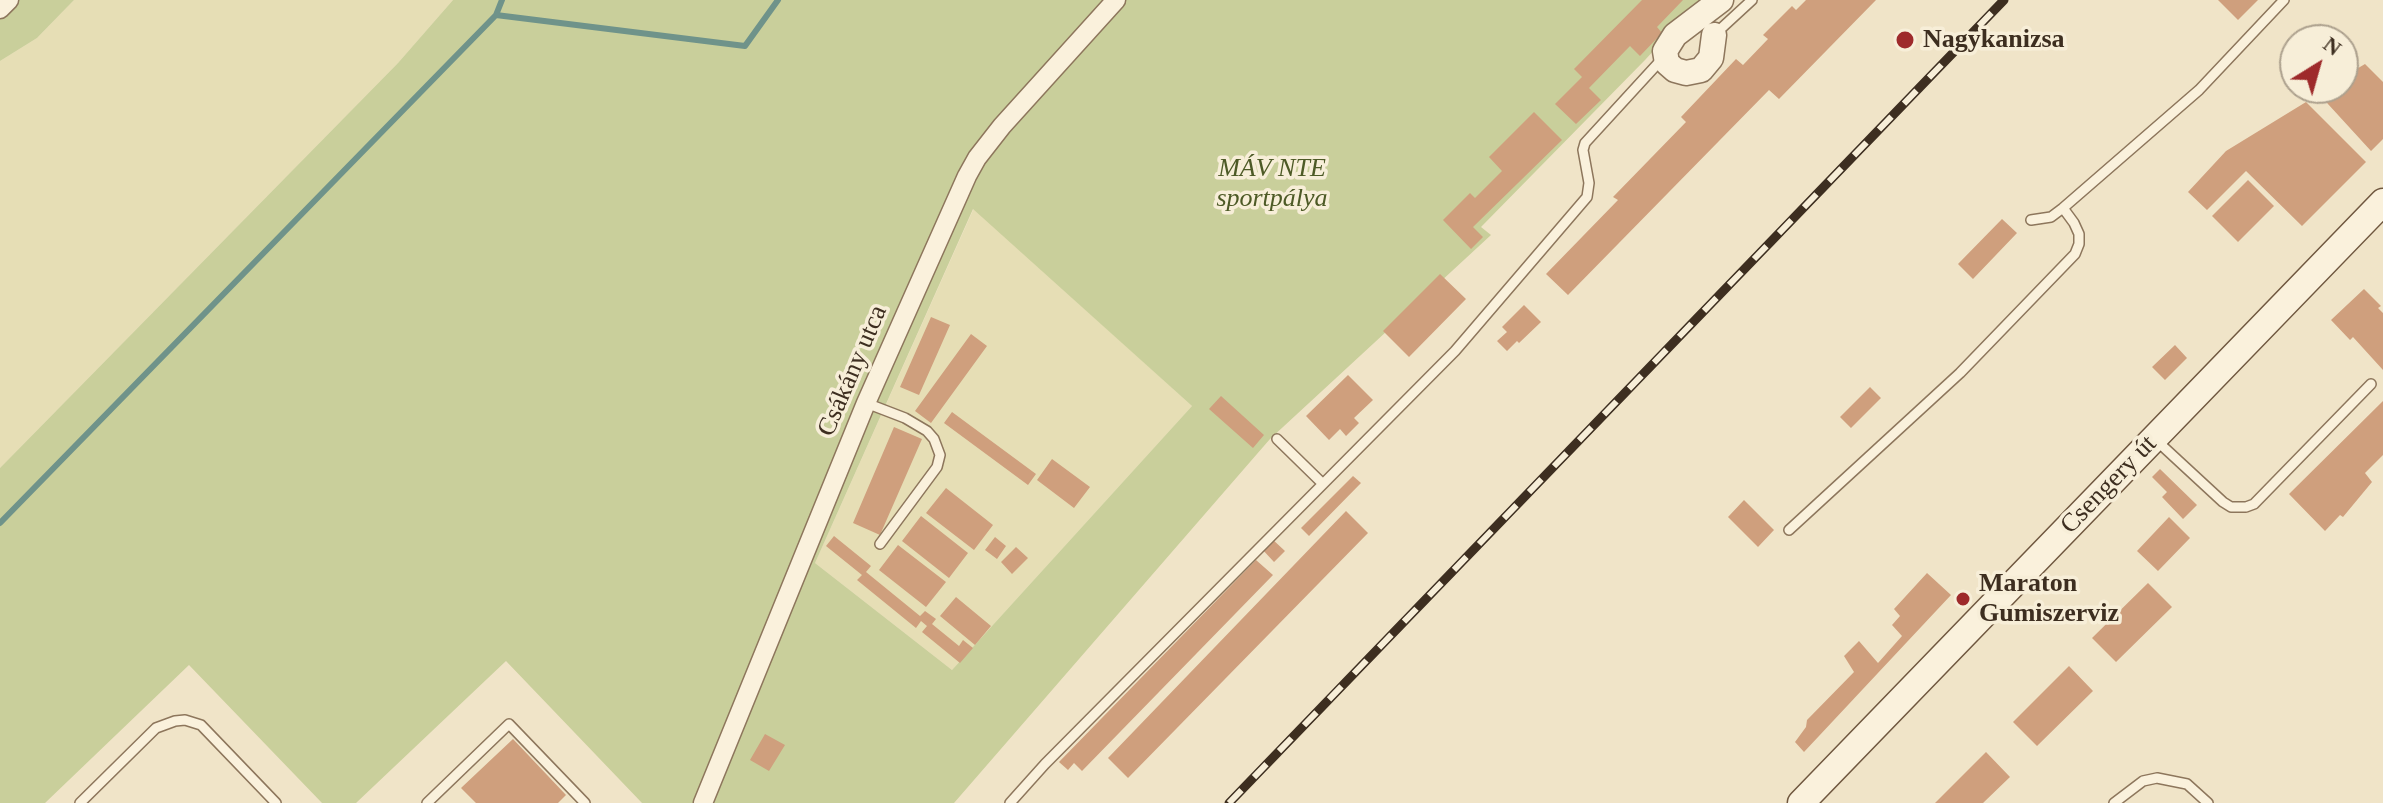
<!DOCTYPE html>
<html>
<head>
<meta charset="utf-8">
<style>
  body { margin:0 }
  #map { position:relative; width:2383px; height:803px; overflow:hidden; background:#f0e4c8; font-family:Georgia,serif }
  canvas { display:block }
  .north { position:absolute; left:2279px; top:24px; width:80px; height:80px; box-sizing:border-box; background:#f7eed8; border:2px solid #ada18e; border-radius:50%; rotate:37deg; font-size:22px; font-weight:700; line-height:32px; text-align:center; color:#3d2e20 }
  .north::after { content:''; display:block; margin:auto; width:28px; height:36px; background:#9e2a2b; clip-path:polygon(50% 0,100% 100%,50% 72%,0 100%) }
</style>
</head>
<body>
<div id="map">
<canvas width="2383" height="803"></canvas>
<div class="north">N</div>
</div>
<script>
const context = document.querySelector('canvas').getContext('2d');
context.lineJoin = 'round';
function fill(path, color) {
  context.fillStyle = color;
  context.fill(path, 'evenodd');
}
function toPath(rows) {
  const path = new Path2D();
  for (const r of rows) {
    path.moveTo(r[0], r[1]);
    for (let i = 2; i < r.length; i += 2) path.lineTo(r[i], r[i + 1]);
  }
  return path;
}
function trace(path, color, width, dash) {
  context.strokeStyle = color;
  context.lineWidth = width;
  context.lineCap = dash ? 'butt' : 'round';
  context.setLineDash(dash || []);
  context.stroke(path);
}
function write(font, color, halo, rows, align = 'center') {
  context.font = font + ' Georgia,serif';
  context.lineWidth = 7;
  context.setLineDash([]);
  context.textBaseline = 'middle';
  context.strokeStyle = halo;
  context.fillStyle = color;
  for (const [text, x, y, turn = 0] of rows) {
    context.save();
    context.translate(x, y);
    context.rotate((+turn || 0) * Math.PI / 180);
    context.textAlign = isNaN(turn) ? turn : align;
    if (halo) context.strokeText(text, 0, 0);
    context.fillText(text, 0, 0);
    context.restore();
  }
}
const farmland = toPath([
  [74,0,453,0,398,63,0,468,0,61,37,38],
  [974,208,1192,406,952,670,815,563]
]);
const green = toPath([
  [0,0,74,0,37,38,0,61],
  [453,0,1700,0,1645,60,1481,227,1491,235,1270,439,954,803,642,803,506,661,356,803,322,803,189,665,45,803,0,803,0,468,398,63],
  [973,209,1192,406,952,670,815,563]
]);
const stream = toPath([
  [496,15,745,46,778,0],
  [0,523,496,15,502,0]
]);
const building = toPath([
  [1642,0,1683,0,1657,27,1662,33,1640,56,1630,46,1589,88,1601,100,1576,124,1555,104,1582,77,1574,69],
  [1806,0,1876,0,1779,99,1769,90,1568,295,1546,274,1618,200,1613,197,1686,122,1681,117,1736,59,1743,65,1768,39,1763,35,1792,6,1796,10],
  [2218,0,2258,0,2238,20],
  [2365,64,2383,82,2383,139,2371,151,2317,92,2324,88,2343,88,2343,77],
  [2306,102,2366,162,2302,226,2246,171,2207,210,2188,192,2226,151],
  [1534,112,1562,140,1473,227,1483,237,1471,249,1443,220,1470,193,1475,198,1502,171,1489,157],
  [2248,180,2274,206,2238,242,2212,216],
  [2002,219,2017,233,1973,279,1958,264],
  [1440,274,1466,299,1409,357,1383,331],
  [2364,289,2381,306,2378,308,2383,313,2383,370,2353,337,2350,340,2331,320],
  [1524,305,1541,322,1519,343,1517,341,1507,351,1497,341,1507,332,1502,327],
  [931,317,950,325,919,395,900,387],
  [971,334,987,346,931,423,915,411],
  [2175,345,2187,358,2165,380,2152,367],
  [1348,375,1373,400,1354,418,1359,423,1346,436,1340,429,1329,440,1306,416],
  [1870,387,1881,398,1851,428,1840,417],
  [1221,396,1264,435,1253,448,1209,409],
  [2383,401,2383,455,2365,473,2372,482,2343,517,2340,515,2325,531,2289,494],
  [952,412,1036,474,1028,485,944,423],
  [894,427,922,439,880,535,853,523],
  [1052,459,1090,487,1074,508,1037,480],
  [2160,469,2197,505,2183,519,2162,497,2167,492,2152,477],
  [1353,476,1361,483,1309,536,1301,528],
  [946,488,993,525,974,550,926,513],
  [1744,500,1774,530,1758,547,1728,517],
  [1346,511,1368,533,1128,778,1108,758],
  [921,516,968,553,949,578,902,541],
  [2169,517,2190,538,2158,571,2137,551],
  [834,536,871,566,866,572,920,616,925,611,936,619,932,624,959,646,963,640,973,648,960,663,922,632,927,626,921,621,916,628,857,580,862,575,826,546],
  [995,537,1006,546,997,559,985,550],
  [1271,538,1285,551,1274,562,1261,548],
  [898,545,946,582,926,607,879,570],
  [1016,547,1028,558,1012,574,1001,562],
  [1256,560,1273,575,1082,771,1074,763,1068,770,1059,762],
  [1927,573,1951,595,1804,752,1795,742,1806,727,1807,720,1854,672,1844,656,1859,641,1878,663,1902,636,1892,625,1900,616,1894,609],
  [2148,583,2172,607,2116,662,2092,638],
  [956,597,991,626,975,645,940,616],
  [2069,666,2093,691,2037,746,2013,722],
  [765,734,785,745,769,771,750,760],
  [513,739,566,795,558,803,476,803,461,788],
  [1986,752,2010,777,1983,803,1935,803]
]);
const service = toPath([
  [1714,35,1752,0],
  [2031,220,2051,217,2063,208],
  [866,403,905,418,927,431,934,439,940,455,937,467,880,544],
  [1277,439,1322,483],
  [2157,441,2223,502,2231,507,2246,507,2254,504,2371,384],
  [1789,530,1960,373,2075,254,2079,244,2079,234,2074,223,2063,208,2199,90,2284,0],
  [80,803,156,728,175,721,185,720,201,725,276,803],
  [427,803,509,724,585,803],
  [1010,803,1045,764,1455,351,1587,197,1589,183,1583,150,1585,143,1662,59],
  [2114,803,2143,781,2157,778,2187,784,2208,803]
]);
const minor = toPath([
  [0,9,9,0],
  [703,803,866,403,967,176,977,158,1002,126,1116,0]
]);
const tertiary = toPath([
  [1714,35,1711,58,1701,70,1686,73,1675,70,1667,63,1665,51,1675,35,1721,0]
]);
const secondary = toPath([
  [1801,803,2383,202]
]);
const rail = toPath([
  [1229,803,2004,0]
]);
const markers = [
  [1905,40,10,"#9e2a2b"],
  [1963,599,8,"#9e2a2b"]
];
const poiNames = [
  ["Nagykanizsa",1923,40],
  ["Maraton",1979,584],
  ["Gumiszerviz",1979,614]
];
const parkNames = [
  ["MÁV NTE",1272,169],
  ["sportpálya",1272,199]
];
const streetNames = [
  ["Csákány utca",853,371,-67],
  ["Csengery út",2109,485,-46]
];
fill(farmland, '#e6deb5');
fill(green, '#c9cf9b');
trace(stream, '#6f938a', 6);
fill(building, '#cf9f7d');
trace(service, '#8d765c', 12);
trace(minor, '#8d765c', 21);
trace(tertiary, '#8d765c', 27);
trace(secondary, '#6f573f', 29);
trace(service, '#faf1dc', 9);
trace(minor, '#faf1dc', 18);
trace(tertiary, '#faf1dc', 24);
trace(secondary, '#faf1dc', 26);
trace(rail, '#3d2e20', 9);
trace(rail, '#f7eed8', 6, [18]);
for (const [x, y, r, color] of markers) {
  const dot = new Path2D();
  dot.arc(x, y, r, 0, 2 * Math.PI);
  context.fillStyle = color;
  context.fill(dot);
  trace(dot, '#f7eed8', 3);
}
write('bold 26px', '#3d2e20', '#f7eed8', poiNames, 'left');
write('italic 26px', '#4d5a26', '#f7eed8', parkNames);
write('26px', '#3d2e20', '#f7eed8', streetNames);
</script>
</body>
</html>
